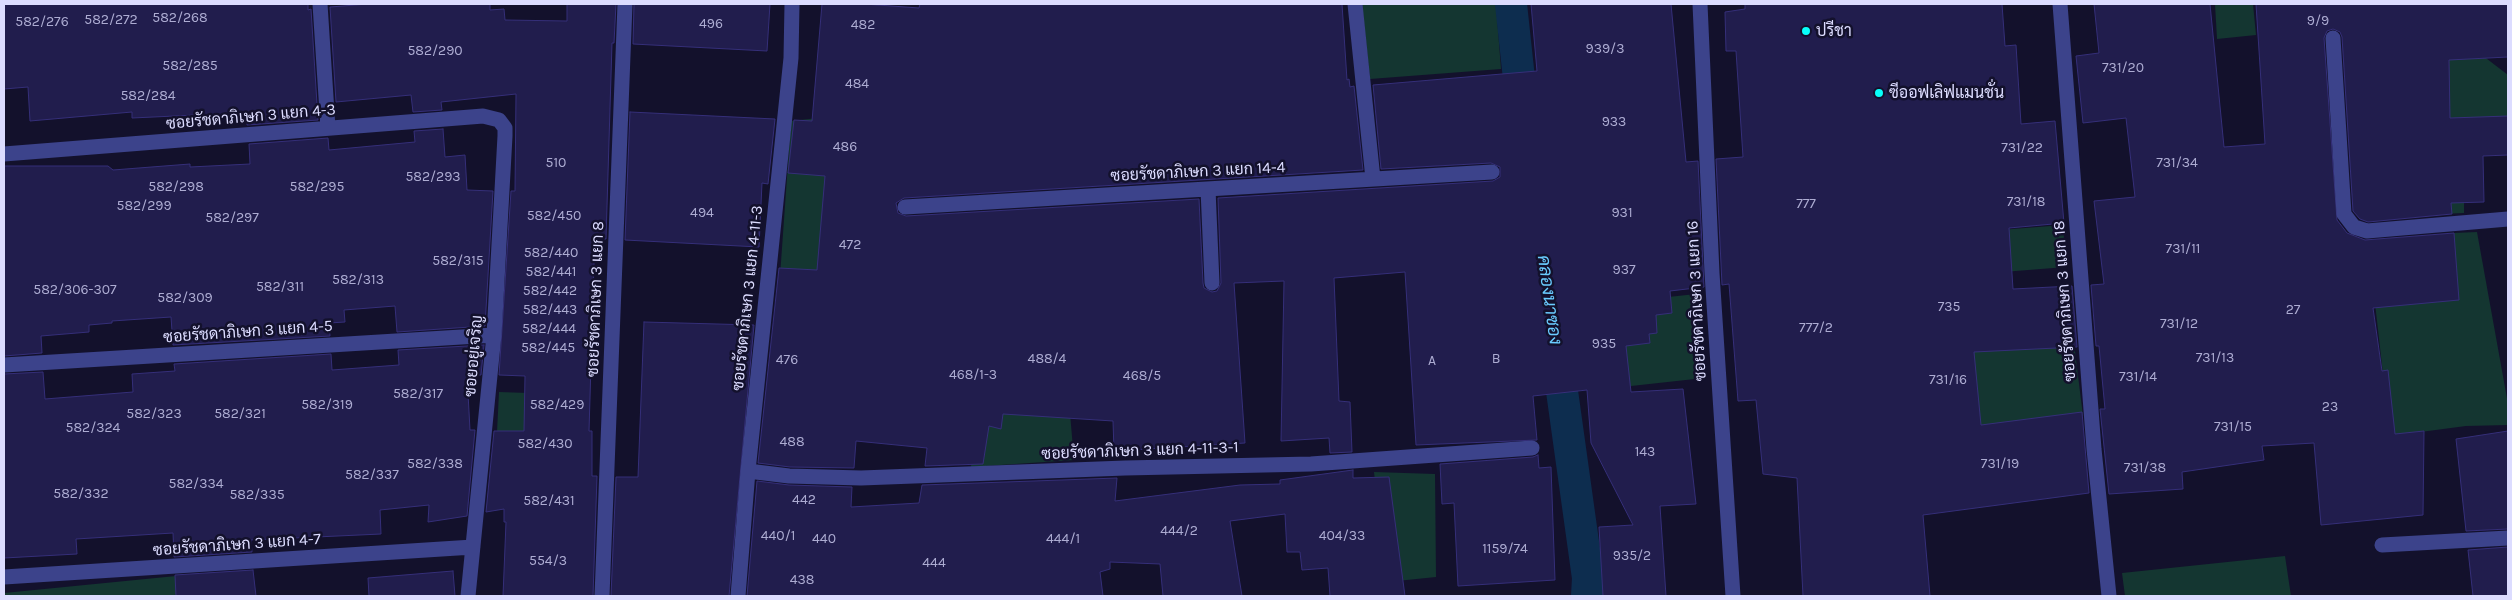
<!DOCTYPE html>
<html>
<head>
<meta charset="utf-8">
<style>
  body { margin:0 }
  #map { position:relative; width:2512px; height:600px; overflow:hidden; background:#13112c; font-family:Karla,sans-serif }
  canvas { display:block }
  .frame { position:absolute; inset:0; border:5px solid #dcdcff; pointer-events:none }
</style>
</head>
<body>
<div id="map">
<canvas width="2512" height="600"></canvas>
<div class="frame"></div>
</div>
<script>
const context = document.querySelector('canvas').getContext('2d');
context.lineJoin = 'round';
function fill(path, color) {
  context.fillStyle = color;
  context.fill(path, 'evenodd');
}
function toPath(rows) {
  const path = new Path2D();
  for (const r of rows) {
    path.moveTo(r[0], r[1]);
    for (let i = 2; i < r.length; i += 2) path.lineTo(r[i], r[i + 1]);
  }
  return path;
}
function trace(path, color, width, dash) {
  context.strokeStyle = color;
  context.lineWidth = width;
  context.lineCap = dash ? 'butt' : 'round';
  context.setLineDash(dash || []);
  context.stroke(path);
}
function write(font, color, halo, rows, align = 'center') {
  context.font = font + ' Karla,Sarabun,sans-serif';
  context.lineWidth = 5;
  context.setLineDash([]);
  context.textBaseline = 'middle';
  context.strokeStyle = halo;
  context.fillStyle = color;
  for (const [text, x, y, turn = 0] of rows) {
    context.save();
    context.translate(x, y);
    context.rotate((+turn || 0) * Math.PI / 180);
    context.textAlign = isNaN(turn) ? turn : align;
    if (halo) context.strokeText(text, 0, 0);
    context.fillText(text, 0, 0);
    context.restore();
  }
}
const green = toPath([
  [1362,4,1496,4,1501,69,1370,79],
  [2215,4,2253,4,2256,35,2217,39],
  [2478,52,2508,75,2508,128,2464,134,2464,213,2417,215,2412,57],
  [854,114,822,278,780,276,791,121],
  [2063,225,2066,267,2003,272,2000,230],
  [2477,232,2508,404,2508,425,2466,426,2390,436,2375,303,2456,294,2454,233],
  [1696,294,1704,378,1622,387,1613,303],
  [2071,319,2083,416,1920,442,1909,333],
  [499,392,528,393,526,433,497,432],
  [975,409,1070,413,1074,460,971,467],
  [1374,472,1435,474,1436,577,1387,582],
  [2285,556,2291,596,2125,596,2122,573],
  [176,576,178,594,171,596,4,596,4,593]
]);
const canal = toPath([
  [1511,4,1523,116],
  [1556,348,1588,578,1587,596]
]);
const building = toPath([
  [4,4,308,4,308,10,311,9,318,120,247,125,247,118,218,120,218,114,132,118,132,112,30,121,28,87,4,89,4,4],
  [368,4,490,4,490,10,504,9,505,20,567,21,567,4,616,4,614,43,612,43,606,239,598,239,598,241,595,241,594,264,589,431,592,431,592,476,597,476,593,596,503,596,506,522,504,522,504,509,486,512,494,431,524,431,525,376,499,375,511,191,515,191,516,94,441,102,442,110,413,112,411,95,336,102,330,7,368,4],
  [634,4,770,4,767,51,633,44,634,4],
  [822,4,864,4,919,8,920,4,1342,4,1347,80,1349,79,1350,87,1354,86,1363,170,904,198,896,203,898,213,906,216,1199,199,1203,283,1204,288,1212,292,1217,291,1221,283,1218,198,1493,181,1500,177,1500,167,1491,163,1381,169,1373,85,1537,71,1531,4,1671,4,1686,162,1698,161,1704,287,1670,291,1672,313,1656,315,1657,333,1649,334,1650,343,1626,346,1631,392,1683,389,1696,504,1660,506,1666,596,1603,596,1599,527,1633,525,1591,443,1587,390,1533,396,1537,440,1416,445,1405,272,1334,278,1339,401,1350,402,1352,452,1330,453,1329,438,1281,441,1284,281,1234,283,1245,443,1114,451,1113,421,1003,414,1001,429,989,426,983,464,925,466,927,448,856,441,854,468,790,467,758,463,779,268,817,270,825,176,788,173,794,120,812,121,822,4],
  [1745,4,2002,4,2005,46,2016,45,2021,124,2055,121,2064,223,2009,228,2013,289,2072,286,2077,347,1974,352,1981,425,2082,412,2089,493,1923,515,1930,596,1803,596,1797,478,1763,474,1756,400,1738,401,1729,284,1722,285,1716,159,1743,157,1736,51,1726,51,1725,12,1745,9,1745,4],
  [2094,4,2210,4,2224,147,2265,144,2256,4,2508,4,2508,57,2449,60,2450,118,2508,116,2508,155,2483,156,2484,202,2451,203,2452,214,2368,222,2360,219,2353,211,2342,37,2340,32,2333,29,2327,31,2324,38,2337,220,2347,233,2365,240,2454,233,2459,300,2373,308,2382,371,2388,370,2395,434,2424,431,2423,515,2321,525,2314,443,2262,446,2264,460,2182,472,2183,489,2109,494,2100,409,2105,409,2099,346,2096,346,2091,285,2104,284,2094,201,2135,197,2126,118,2083,123,2076,56,2099,53,2094,4],
  [630,112,775,119,768,184,762,183,759,247,625,240,630,112],
  [443,129,445,157,465,155,467,190,493,191,485,326,397,332,395,306,344,310,345,322,329,323,330,336,173,345,171,317,112,321,112,323,89,325,89,332,41,336,42,353,4,356,4,166,108,166,113,170,190,164,190,167,250,164,249,144,328,138,329,150,415,142,414,131,443,129],
  [644,322,754,325,729,596,611,596,616,477,638,477,644,322],
  [484,345,481,375,467,375,470,430,475,430,467,516,428,522,429,505,380,510,381,534,251,540,252,552,174,557,173,533,76,539,77,554,4,558,4,374,43,372,45,399,133,392,132,374,175,371,174,364,331,354,332,370,399,365,398,350,484,345],
  [2508,431,2508,529,2466,531,2456,439,2508,431],
  [1538,455,1539,468,1551,467,1555,580,1458,586,1454,503,1442,504,1440,464,1533,457,1538,455],
  [1353,470,1353,478,1389,477,1405,596,1330,596,1328,568,1302,570,1300,552,1287,552,1285,514,1230,521,1242,596,1163,596,1160,564,1110,562,1110,569,1100,572,1103,596,747,596,757,481,789,485,852,487,851,507,919,503,922,485,1117,478,1115,501,1240,485,1280,484,1280,480,1353,470],
  [2508,547,2508,596,2473,596,2468,550,2508,547],
  [253,570,256,596,176,596,175,575,253,570],
  [453,571,455,596,369,596,368,578,453,571]
]);
const minor = toPath([
  [320,4,328,128],
  [1355,4,1373,179],
  [1700,4,1712,273,1733,596],
  [2060,4,2094,449,2109,596],
  [2333,38,2344,214,2354,227,2367,231,2508,219],
  [4,154,483,116,499,120,505,128,505,136,494,335,468,596],
  [1208,189,1212,283],
  [905,207,1492,172],
  [4,365,494,335],
  [748,471,789,476,861,478,1125,468,1311,464,1532,448],
  [2382,545,2508,538],
  [4,577,473,547],
  [602,596,625,4],
  [738,596,748,471,791,58,792,4]
]);
const markers = [
  [1806,31,5,"#08fffa"],
  [1879,93,5,"#08fffa"]
];
const numberNames = [
  ["582/268",180,18],
  ["582/272",111,20],
  ["9/9",2318,21],
  ["582/276",42,22],
  ["496",711,24],
  ["482",863,25],
  ["939/3",1605,49],
  ["582/290",435,51],
  ["582/285",190,66],
  ["731/20",2123,68],
  ["484",857,84],
  ["582/284",148,96],
  ["933",1614,122],
  ["486",845,147],
  ["731/22",2022,148],
  ["510",556,163],
  ["731/34",2177,163],
  ["582/293",433,177],
  ["582/298",176,187],
  ["582/295",317,187],
  ["731/18",2026,202],
  ["777",1806,204],
  ["582/299",144,206],
  ["494",702,213],
  ["931",1622,213],
  ["582/450",554,216],
  ["582/297",232,218],
  ["472",850,245],
  ["731/11",2183,249],
  ["582/440",551,253],
  ["582/315",458,261],
  ["937",1624,270],
  ["582/441",551,272],
  ["582/313",358,280],
  ["582/311",280,287],
  ["582/306-307",75,290],
  ["582/442",550,291],
  ["582/309",185,298],
  ["735",1949,307],
  ["582/443",550,310],
  ["27",2293,310],
  ["731/12",2179,324],
  ["777/2",1816,328],
  ["582/444",549,329],
  ["935",1604,344],
  ["582/445",548,348],
  ["731/13",2215,358],
  ["488/4",1047,359],
  ["B",1496,359],
  ["476",787,360],
  ["A",1432,361],
  ["468/1-3",973,375],
  ["468/5",1142,376],
  ["731/14",2138,377],
  ["731/16",1948,380],
  ["582/317",418,394],
  ["582/319",327,405],
  ["582/429",557,405],
  ["23",2330,407],
  ["582/323",154,414],
  ["582/321",240,414],
  ["731/15",2233,427],
  ["582/324",93,428],
  ["488",792,442],
  ["582/430",545,444],
  ["143",1645,452],
  ["582/338",435,464],
  ["731/19",2000,464],
  ["731/38",2145,468],
  ["582/337",372,475],
  ["582/334",196,484],
  ["582/332",81,494],
  ["582/335",257,495],
  ["442",804,500],
  ["582/431",549,501],
  ["444/2",1179,531],
  ["440/1",778,536],
  ["404/33",1342,536],
  ["440",824,539],
  ["444/1",1063,539],
  ["1159/74",1505,549],
  ["935/2",1632,556],
  ["554/3",548,561],
  ["444",934,563],
  ["438",802,580]
];
const poiNames = [
  ["ปรีชา",1816,31],
  ["ซีออฟเลิฟแมนชั่น",1889,93]
];
const streetNames = [
  ["ซอยรัชดาภิเษก 3 แยก 4-3",251,117,-5],
  ["ซอยรัชดาภิเษก 3 แยก 14-4",1198,172,-3],
  ["ซอยรัชดาภิเษก 3 แยก 4-11-3",748,298,-84],
  ["ซอยรัชดาภิเษก 3 แยก 8",596,299,-88],
  ["ซอยรัชดาภิเษก 3 แยก 16",1697,301,-93],
  ["ซอยรัชดาภิเษก 3 แยก 18",2065,301,-94],
  ["ซอยรัชดาภิเษก 3 แยก 4-5",248,332,-4],
  ["ซอยอยู่เจริญ",474,356,-85],
  ["ซอยรัชดาภิเษก 3 แยก 4-11-3-1",1140,451,-2],
  ["ซอยรัชดาภิเษก 3 แยก 4-7",237,545,-4]
];
const waterNames = [
  ["คลองนาซอง",1549,300,82]
];
fill(green, '#143631');
trace(canal, '#0d2d4f', 32);
fill(building, '#211d4d');
trace(building, '#352f79', 1);
trace(minor, '#3c438b', 15);
for (const [x, y, r, color] of markers) {
  const dot = new Path2D();
  dot.arc(x, y, r, 0, 2 * Math.PI);
  context.fillStyle = color;
  context.fill(dot);
  trace(dot, '#13112c', 2);
}
write('14px', '#adacd2', null, numberNames);
write('16px', '#dcdcff', '#13112c', poiNames, 'left');
write('16px', '#dcdcff', '#13112c', streetNames);
write('italic 18px', '#6accff', '#13112c', waterNames);
</script>
</body>
</html>
